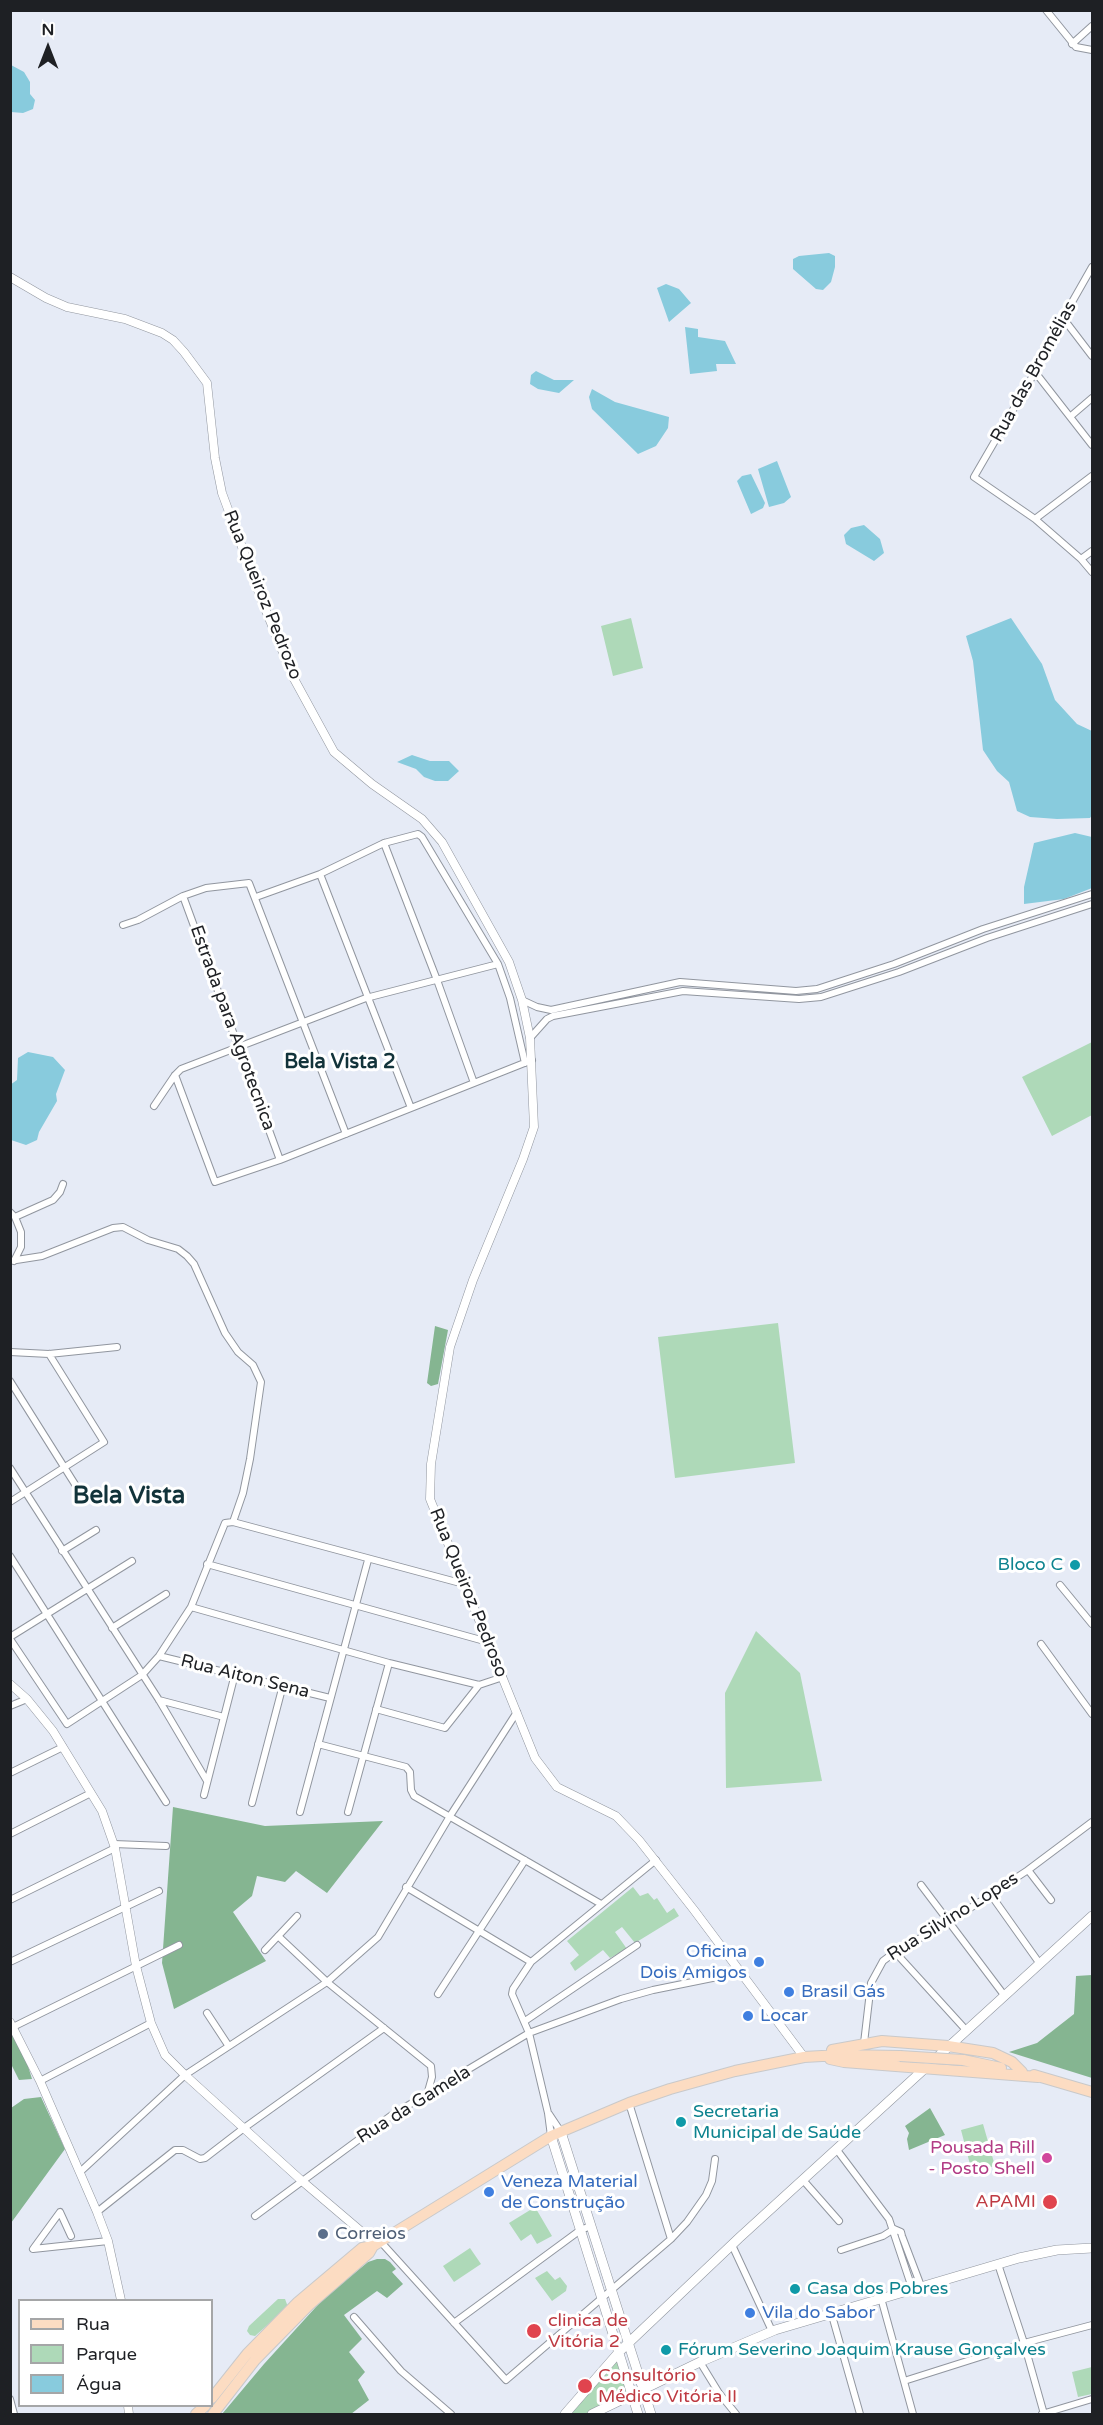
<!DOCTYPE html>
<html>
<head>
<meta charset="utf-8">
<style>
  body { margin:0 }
  #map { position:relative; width:1103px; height:2425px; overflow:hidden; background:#e6ebf6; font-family:"Varela Round",sans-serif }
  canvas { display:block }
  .frame { position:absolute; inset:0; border:12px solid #1e2024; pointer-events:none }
  .legend { position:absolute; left:18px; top:2299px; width:195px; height:108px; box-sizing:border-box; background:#fff; border:2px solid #a5a6a7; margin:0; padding:8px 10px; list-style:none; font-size:18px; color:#1e2024 }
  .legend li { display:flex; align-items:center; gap:12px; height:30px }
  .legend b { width:30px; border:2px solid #a5a6a7 }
  .north { position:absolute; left:18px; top:18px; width:60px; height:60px; -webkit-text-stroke:4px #fff; paint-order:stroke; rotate:0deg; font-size:16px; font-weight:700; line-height:24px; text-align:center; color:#1e2024 }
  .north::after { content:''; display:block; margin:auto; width:21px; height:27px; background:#1e2024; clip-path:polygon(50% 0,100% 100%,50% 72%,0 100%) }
</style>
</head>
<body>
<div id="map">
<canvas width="1103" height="2425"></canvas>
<div class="frame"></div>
<ul class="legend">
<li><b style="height:8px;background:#fcdcc2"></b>Rua</li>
<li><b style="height:16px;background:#aed9b8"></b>Parque</li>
<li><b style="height:16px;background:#88cbdd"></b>Água</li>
</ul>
<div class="north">N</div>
</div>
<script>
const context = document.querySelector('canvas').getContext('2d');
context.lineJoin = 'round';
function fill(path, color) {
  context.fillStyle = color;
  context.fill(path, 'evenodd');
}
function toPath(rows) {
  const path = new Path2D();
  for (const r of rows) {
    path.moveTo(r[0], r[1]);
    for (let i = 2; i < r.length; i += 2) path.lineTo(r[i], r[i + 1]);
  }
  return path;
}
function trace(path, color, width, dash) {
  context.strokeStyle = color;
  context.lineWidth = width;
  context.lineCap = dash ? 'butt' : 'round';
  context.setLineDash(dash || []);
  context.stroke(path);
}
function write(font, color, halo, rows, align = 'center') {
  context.font = font + ' "Varela Round",sans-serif';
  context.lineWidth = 6;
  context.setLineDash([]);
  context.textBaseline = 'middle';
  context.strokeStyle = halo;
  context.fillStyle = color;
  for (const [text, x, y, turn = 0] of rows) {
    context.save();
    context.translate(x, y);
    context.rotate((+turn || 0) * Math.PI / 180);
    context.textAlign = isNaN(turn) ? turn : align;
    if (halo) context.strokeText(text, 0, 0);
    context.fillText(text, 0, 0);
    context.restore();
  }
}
const green = toPath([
  [631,618,643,668,613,676,601,626],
  [1092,1042,1092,1115,1052,1136,1022,1077],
  [778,1323,795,1463,675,1478,658,1337],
  [756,1631,800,1673,822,1781,726,1788,725,1693],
  [633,1887,640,1896,648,1893,654,1900,657,1898,667,1913,674,1908,679,1916,635,1943,622,1927,615,1932,627,1949,610,1958,603,1950,575,1971,570,1963,579,1955,567,1941],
  [983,2124,995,2166,972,2172,961,2130],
  [535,2207,552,2236,537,2244,531,2234,521,2241,509,2223],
  [470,2248,481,2264,454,2282,443,2266],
  [547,2271,555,2280,560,2277,567,2286,566,2291,552,2301,535,2278],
  [278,2299,285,2299,288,2307,255,2336,250,2335,247,2331,249,2326],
  [617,2358,629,2391,586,2414,568,2414],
  [1092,2367,1092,2394,1078,2397,1072,2372]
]);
const forest = toPath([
  [435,1326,448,1330,438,1384,431,1386,427,1383],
  [173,1807,265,1826,383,1821,327,1893,296,1871,285,1882,257,1876,252,1896,233,1912,266,1961,174,2009,162,1963],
  [1092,1975,1092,2078,1009,2052,1037,2043,1074,2014,1076,1976],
  [11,2029,28,2066,32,2079,19,2080,11,2064],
  [41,2097,65,2149,11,2223,11,2108,24,2099],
  [930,2108,945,2135,909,2150,907,2139,909,2133,905,2126],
  [377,2259,385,2259,390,2262,396,2269,392,2272,403,2284,387,2298,377,2291,344,2315,362,2339,349,2352,365,2372,358,2380,369,2400,351,2414,222,2414,264,2364,325,2297,368,2262]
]);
const water = toPath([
  [11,65,24,72,30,82,30,94,35,100,33,109,23,113,11,112],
  [829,253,835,256,835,267,831,282,823,290,816,289,793,269,793,259,799,256],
  [666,284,679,289,691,303,669,322,657,288],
  [685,327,698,329,698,337,725,341,736,364,716,364,717,371,690,374],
  [536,371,554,380,574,380,559,393,538,389,530,384,531,375],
  [592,389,615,402,669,417,668,428,656,446,638,454,592,409,589,397],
  [777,461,791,497,784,503,769,507,758,469],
  [751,474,765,503,763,508,751,514,737,481,742,476],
  [864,525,880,539,884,553,874,561,846,544,844,535,851,528],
  [1011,618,1042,664,1055,700,1077,724,1092,731,1092,815,1090,818,1057,819,1030,817,1017,811,1009,782,997,771,983,750,973,661,966,636],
  [412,755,430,761,449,761,459,771,448,781,435,781,424,777,416,769,397,762],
  [1075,833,1092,837,1092,888,1064,899,1024,904,1024,887,1034,843],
  [28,1052,53,1057,65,1070,56,1094,57,1101,39,1132,37,1140,26,1145,11,1140,10,1085,17,1080,18,1058]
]);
const minor = toPath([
  [1046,10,1076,47,1092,50],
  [1072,44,1092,26],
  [1092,267,1063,318,1035,372,974,477,1035,519,1081,559,1092,572],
  [1063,318,1092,356],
  [1035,372,1092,445],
  [1071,416,1092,398],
  [1035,519,1092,476],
  [1081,559,1092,551],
  [384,843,437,980,474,1083],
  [320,874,411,1108],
  [183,896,280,1160],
  [256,897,320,874,384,843,418,834,422,837,498,964,510,998,525,1063],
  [123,925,138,920,183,896,206,888,249,883,346,1134],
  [522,1000,537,1007,551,1010,680,982,796,991,817,989,894,964,983,929,1092,894],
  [530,1038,547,1019,553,1016,683,991,799,999,821,997,899,972,987,938,1092,904],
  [175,1075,215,1182,280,1160,532,1060],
  [154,1106,175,1075,181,1069,366,998,498,964],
  [10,1212,15,1217,21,1232,21,1247,14,1261],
  [15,1217,53,1200,60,1192,63,1184],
  [10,1261,42,1256,113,1228,123,1227,148,1240,178,1249,187,1256,194,1264,225,1333,238,1352,253,1365,261,1382,250,1459,243,1493,233,1522],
  [10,1352,49,1354,117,1347],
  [10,1381,83,1497],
  [10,1468,159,1700,207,1781],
  [10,1502,104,1442,49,1354],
  [62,1551,96,1530],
  [10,1556,166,1802],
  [207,1564,488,1642],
  [1060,1585,1092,1624],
  [191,1607,389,1663,479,1685,503,1677],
  [112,1628,166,1594],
  [10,1637,132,1561],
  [10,1639,67,1724,142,1675,159,1656,191,1607,225,1523,233,1522,464,1584],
  [1041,1644,1092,1714],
  [159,1656,330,1698],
  [159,1700,224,1717],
  [10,1706,27,1699],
  [376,1709,445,1728,479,1685],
  [318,1744,406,1767,410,1772,411,1790,414,1796,601,1904],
  [10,1773,63,1747],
  [204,1795,235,1674],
  [252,1803,283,1685],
  [300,1812,368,1560],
  [348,1812,389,1663],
  [10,1834,91,1793],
  [114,1844,166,1846],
  [1028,1870,1051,1900],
  [921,1885,1004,1995],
  [406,1887,531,1962],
  [991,1895,1040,1964],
  [10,1900,115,1848],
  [278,1936,327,1982,431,2066,432,2077,427,2095],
  [265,1950,297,1916],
  [895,1952,966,2030],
  [10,1962,159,1891],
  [438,1994,525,1860],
  [207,2013,228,2045],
  [525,2021,637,1945],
  [13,2027,179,1945],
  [864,2043,871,1983,883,1961,895,1952,949,1922,1028,1870,1092,1822],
  [40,2081,151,2023],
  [629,2103,671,2239],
  [549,2114,561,2132],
  [551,2136,548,2113,529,2033,512,1994,513,1989,531,1962,656,1860],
  [837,2150,889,2219,912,2288],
  [80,2172,185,2075,327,1982,378,1937,450,1816,517,1712],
  [803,2180,839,2221],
  [97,2212,175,2150,183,2150,200,2159,205,2158,244,2128,384,2028],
  [255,2216,392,2115,529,2033,621,1999,653,1990,742,1972],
  [894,2229,901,2232,902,2236,921,2286],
  [71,2236,60,2212,33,2249,108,2241],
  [380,2241,506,2380,671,2239,687,2222,706,2195,712,2181,715,2159],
  [732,2245,772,2331],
  [841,2250,883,2236,894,2229],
  [998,2264,1024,2343,1044,2414],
  [881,2298,913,2414],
  [831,2312,860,2414],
  [354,2317,401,2371,451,2414],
  [454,2323,579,2231,590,2226],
  [700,2362,719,2393,736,2414],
  [904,2381,1024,2343,1092,2325],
  [10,2399,14,2414],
  [1042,2414,1092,2399]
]);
const tertiary = toPath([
  [10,277,46,298,67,307,125,319,162,333,173,340,184,352,207,383,215,458,222,493,262,601,293,677,334,752,372,784,422,819,442,842,509,962,522,1000,530,1038,534,1127,523,1159,473,1280,450,1347,431,1464,430,1499,535,1758,557,1787,616,1816,639,1840,694,1910,804,2057],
  [10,1684,27,1699,53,1731,102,1811,115,1848,136,1966,151,2023,165,2055,185,2075,302,2181,376,2244],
  [10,2022,40,2081,97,2212,108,2241,121,2300],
  [128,2406,129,2414]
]);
const secondary = toPath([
  [561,2132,651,2414],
  [551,2136,638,2414],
  [565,2414,620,2351,739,2238,1092,1916],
  [592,2414,700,2362,775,2330,1019,2258,1057,2250,1092,2248]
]);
const primary = toPath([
  [832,2050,882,2041,948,2046,993,2053,1012,2062,1022,2072],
  [830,2059,844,2062,1038,2077],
  [963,2060,1001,2068],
  [1034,2075,1092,2092],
  [212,2398,247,2354,298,2302,362,2248,373,2246],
  [196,2414,205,2406],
  [213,2414,255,2360,309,2305,369,2253,373,2246,551,2136,629,2103,670,2089,735,2071,804,2057,840,2055,900,2056]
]);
const primaryBridge = toPath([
  [900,2056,963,2060]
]);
const markers = [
  [1075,1565,6,"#0f9aa8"],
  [759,1962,6,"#3f7fe0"],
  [789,1992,6,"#3f7fe0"],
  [748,2016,6,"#3f7fe0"],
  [681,2122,6,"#0f9aa8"],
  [1047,2158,6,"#d1479c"],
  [489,2192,6,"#3f7fe0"],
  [1050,2202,8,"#e0444e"],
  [323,2234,6,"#5c6f8a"],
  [795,2289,6,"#0f9aa8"],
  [750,2313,6,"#3f7fe0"],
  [534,2331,8,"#e0444e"],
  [666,2350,6,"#0f9aa8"],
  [585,2386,8,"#e0444e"]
];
const streetNames = [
  ["Rua das Bromélias",1034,372,-61],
  ["Rua Queiroz Pedrozo",262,595,68],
  ["Estrada para Agrotecnica",232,1028,70],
  ["Rua Queiroz Pedroso",468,1593,68],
  ["Rua Aiton Sena",245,1677,14],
  ["Rua Silvino Lopes",953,1917,-32],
  ["Rua da Gamela",414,2105,-32]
];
const cultureNames = [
  ["Bloco C",1063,1565,"right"],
  ["Secretaria",693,2112],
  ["Municipal de Saúde",693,2133],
  ["Casa dos Pobres",807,2289],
  ["Fórum Severino Joaquim Krause Gonçalves",678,2350]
];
const shopNames = [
  ["Oficina",747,1952,"right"],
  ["Dois Amigos",747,1973,"right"],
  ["Brasil Gás",801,1992],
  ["Locar",760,2016],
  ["Veneza Material",501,2182],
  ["de Construção",501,2203],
  ["Vila do Sabor",762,2313]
];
const hotelNames = [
  ["Pousada Rill",1035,2148],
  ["- Posto Shell",1035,2169]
];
const healthNames = [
  ["APAMI",1036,2202,"right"],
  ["clinica de",548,2321],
  ["Vitória 2",548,2342],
  ["Consultório",598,2376],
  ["Médico Vitória II",598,2397]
];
const serviceNames = [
  ["Correios",335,2234]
];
const neighbourhoodNames = [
  ["Bela Vista 2",340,1063]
];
const districtNames = [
  ["Bela Vista",129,1497]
];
fill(green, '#aed9b8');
fill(forest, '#85b591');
fill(water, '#88cbdd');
trace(minor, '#91969f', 8);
trace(tertiary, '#91969f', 9);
trace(secondary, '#91969f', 10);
trace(primary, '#c9c9ca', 12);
trace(minor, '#fff', 6);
trace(tertiary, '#fff', 8);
trace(secondary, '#fff', 9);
trace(primary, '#fcdcc2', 10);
trace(primaryBridge, '#c9c9ca', 12, []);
trace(primaryBridge, '#fcdcc2', 10);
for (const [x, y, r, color] of markers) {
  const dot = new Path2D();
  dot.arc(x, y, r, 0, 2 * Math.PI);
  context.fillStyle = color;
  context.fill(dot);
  trace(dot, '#fff', 2);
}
write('18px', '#1e2024', '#fff', streetNames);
write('18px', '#0d838f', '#fff', cultureNames, 'left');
write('18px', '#366cbe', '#fff', shopNames, 'left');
write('18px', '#b23c85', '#fff', hotelNames, 'right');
write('18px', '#be3a42', '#fff', healthNames, 'left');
write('18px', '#4e5e75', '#fff', serviceNames, 'left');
write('bold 20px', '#12333a', '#fff', neighbourhoodNames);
write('bold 24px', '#12333a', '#fff', districtNames);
</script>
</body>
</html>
